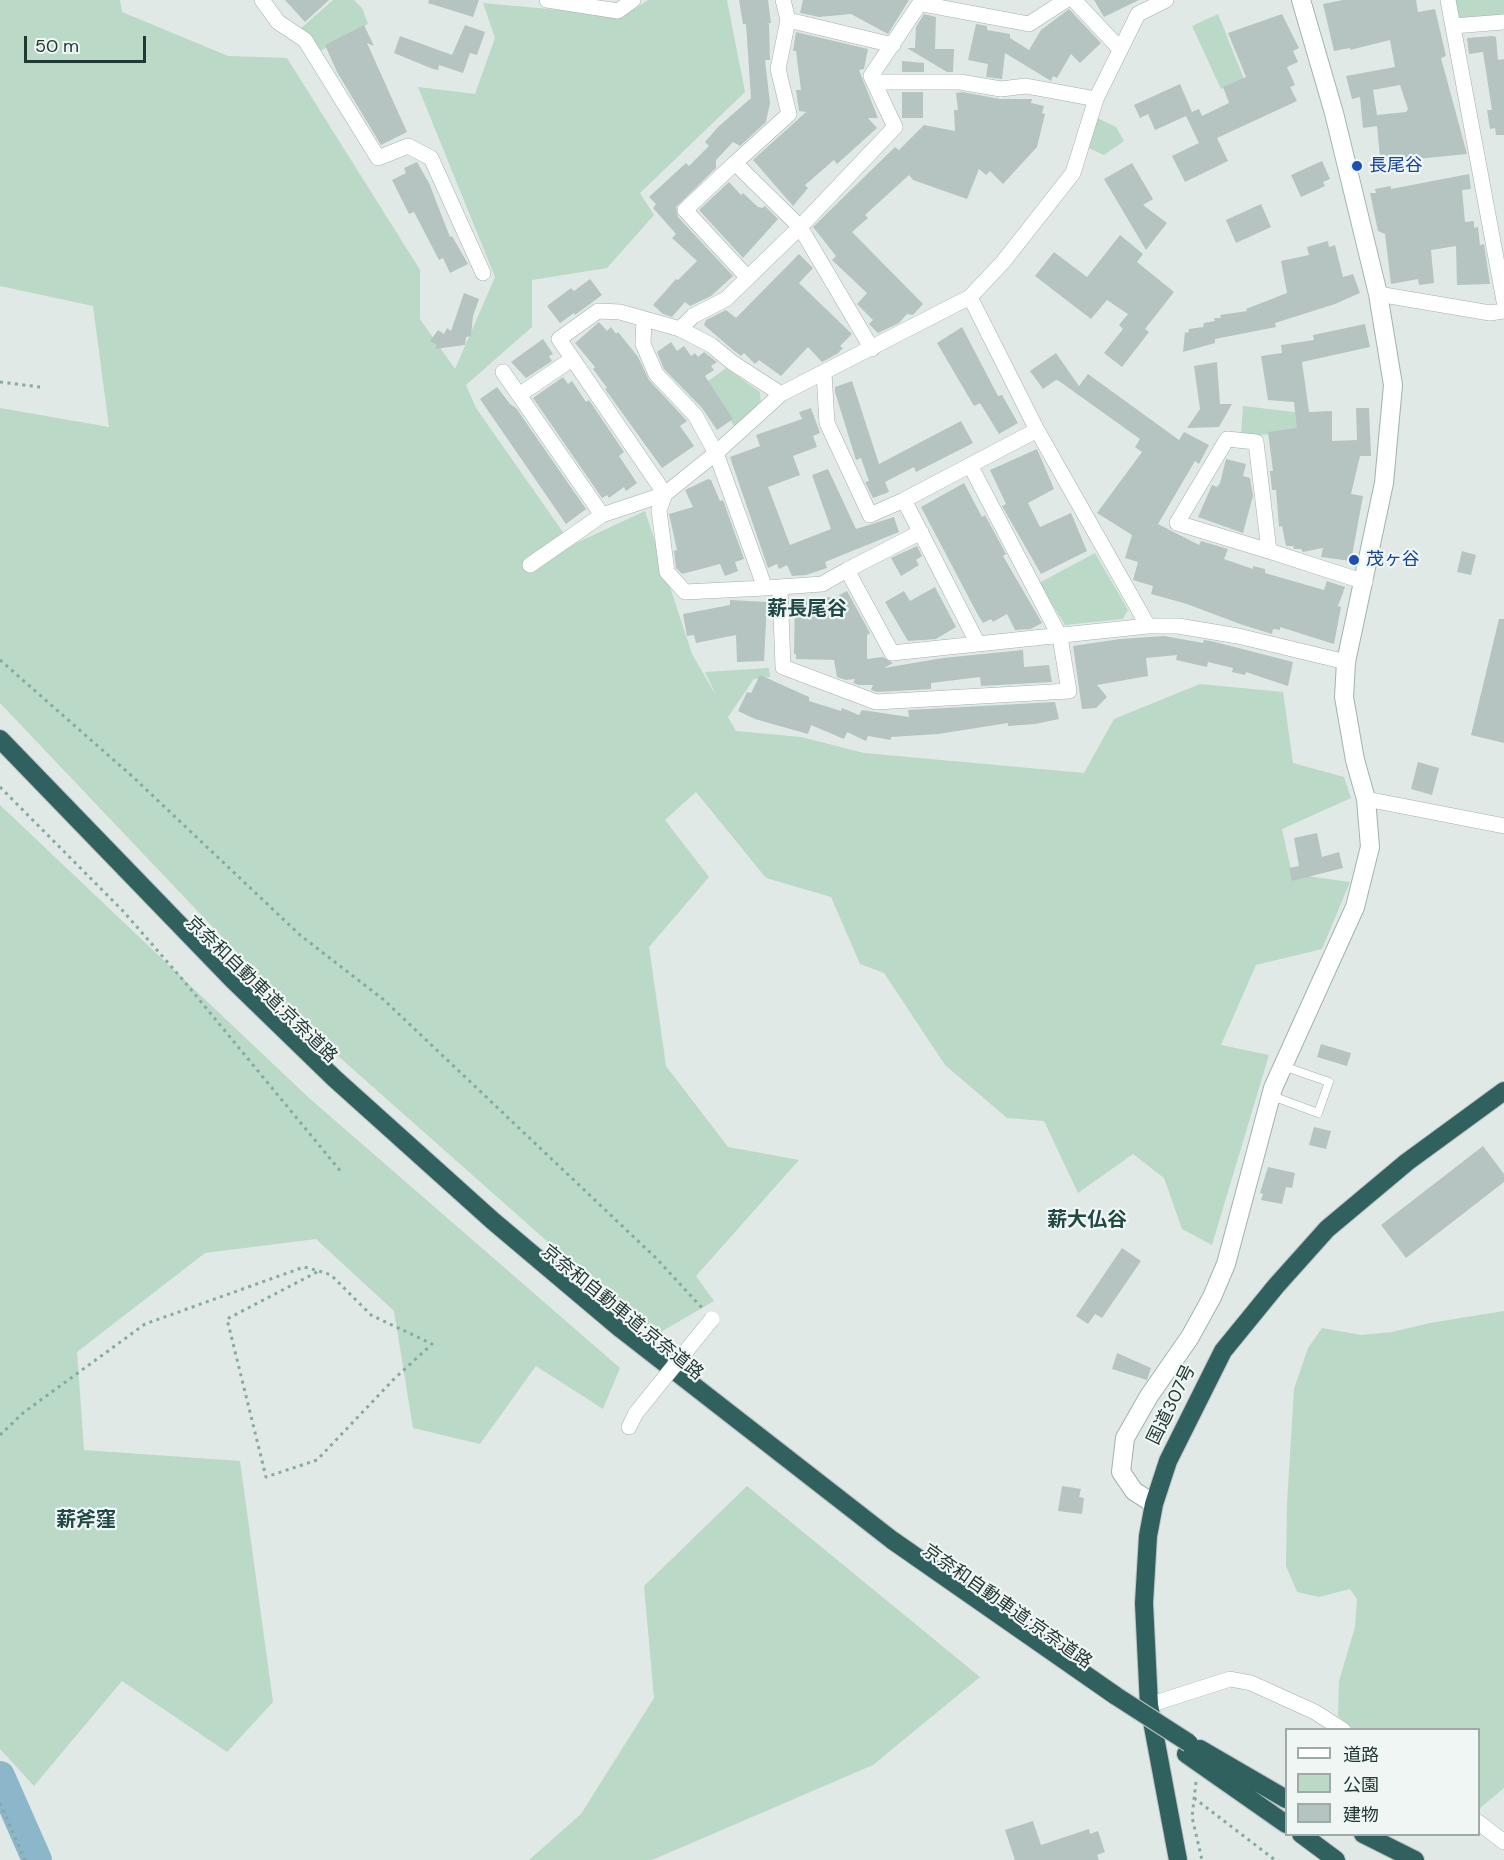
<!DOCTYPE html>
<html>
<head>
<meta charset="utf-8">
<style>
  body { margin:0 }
  #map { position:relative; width:1504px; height:1860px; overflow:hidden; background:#e0e9e6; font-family:"DM Sans","Noto Sans JP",sans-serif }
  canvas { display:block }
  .legend { position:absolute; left:1285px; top:1728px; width:195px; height:108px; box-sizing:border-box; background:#f0f6f4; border:2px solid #9eaaa8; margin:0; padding:8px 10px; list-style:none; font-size:18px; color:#223835 }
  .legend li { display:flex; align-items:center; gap:12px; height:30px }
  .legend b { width:30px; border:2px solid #9eaaa8 }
  .scale { position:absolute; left:24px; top:36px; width:122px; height:27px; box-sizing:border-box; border:3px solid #223835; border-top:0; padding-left:8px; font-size:18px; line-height:21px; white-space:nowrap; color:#223835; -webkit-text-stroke:4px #f0f6f4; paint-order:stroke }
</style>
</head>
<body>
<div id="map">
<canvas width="1504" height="1860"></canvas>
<ul class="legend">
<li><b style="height:8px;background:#fff"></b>道路</li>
<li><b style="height:16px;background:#bad9c7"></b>公園</li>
<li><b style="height:16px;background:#b5c4c0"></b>建物</li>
</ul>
<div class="scale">50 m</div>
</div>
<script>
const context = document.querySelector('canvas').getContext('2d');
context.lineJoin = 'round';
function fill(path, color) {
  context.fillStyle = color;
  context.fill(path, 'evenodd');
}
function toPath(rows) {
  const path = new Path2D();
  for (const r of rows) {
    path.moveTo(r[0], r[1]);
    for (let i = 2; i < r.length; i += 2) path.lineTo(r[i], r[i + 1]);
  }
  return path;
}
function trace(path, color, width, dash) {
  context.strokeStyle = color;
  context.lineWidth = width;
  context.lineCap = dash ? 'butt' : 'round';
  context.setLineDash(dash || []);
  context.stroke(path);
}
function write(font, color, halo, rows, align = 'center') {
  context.font = font + ' "DM Sans","Noto Sans JP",sans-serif';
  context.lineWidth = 4.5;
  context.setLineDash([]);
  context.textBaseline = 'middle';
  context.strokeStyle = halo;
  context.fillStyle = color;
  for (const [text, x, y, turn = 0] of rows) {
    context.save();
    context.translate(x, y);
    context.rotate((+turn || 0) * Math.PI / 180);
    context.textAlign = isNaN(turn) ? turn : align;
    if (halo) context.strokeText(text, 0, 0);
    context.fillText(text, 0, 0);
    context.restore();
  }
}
const green = toPath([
  [0,0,120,0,122,12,228,56,287,58,420,270,420,319,455,369,495,277,418,87,475,94,495,38,483,3,624,16,648,0,727,0,745,92,640,193,654,215,607,268,532,280,532,327,466,385,476,408,572,545,645,511,692,654,717,697,705,672,769,668,770,677,754,679,728,717,736,731,801,737,864,753,1084,773,1114,719,1200,684,1283,692,1293,763,1344,777,1351,798,1282,829,1292,874,1350,882,1322,949,1256,965,1221,1045,1269,1055,1212,1245,1182,1229,1164,1178,1133,1154,1078,1193,1044,1121,1007,1118,945,1065,884,973,860,964,831,897,766,878,696,792,665,820,709,877,649,947,666,1066,728,1147,799,1160,696,1276,714,1301,654,1336,320,1040,0,703,0,408,109,427,93,306,0,286],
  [333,0,354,0,362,8,368,24,313,55,300,29],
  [1450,0,1504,0,1504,22,1453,26],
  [1218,14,1244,79,1221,89,1192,26],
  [1093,116,1116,127,1124,141,1104,155,1084,146],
  [726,368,760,392,761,405,734,426,707,382],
  [1243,406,1303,413,1305,432,1241,436],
  [1095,553,1128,610,1123,619,1065,625,1039,583],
  [0,805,309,1098,620,1368,603,1409,536,1366,480,1444,413,1428,394,1311,316,1239,205,1253,77,1352,84,1450,240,1461,273,1702,227,1752,122,1681,34,1786,0,1749],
  [1504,1311,1504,1788,1479,1809,1478,1730,1353,1729,1338,1716,1339,1681,1355,1627,1357,1599,1350,1589,1319,1597,1297,1592,1286,1566,1287,1504,1294,1389,1308,1348,1322,1328,1361,1335,1392,1332,1430,1323],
  [747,1486,980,1677,873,1765,652,1860,529,1860,581,1814,654,1698,644,1586]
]);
const river = toPath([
  [0,1776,37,1860]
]);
const building = toPath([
  [285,0,329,0,305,22],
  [429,0,479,0,473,17,428,3],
  [739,0,768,0,771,23,766,24,769,24,770,60,765,60,770,103,766,122,740,146,733,142,716,160,716,168,676,207,678,217,733,276,711,296,690,306,685,302,672,317,663,314,653,305,676,279,678,280,697,261,672,238,676,234,653,208,656,204,649,197,686,163,689,166,709,146,705,142,718,127,751,98,746,24,743,24],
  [803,0,909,0,888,34,851,14,819,17,800,13],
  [1094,0,1139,0,1104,17],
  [1343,0,1416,0,1418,12,1435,9,1446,56,1441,58,1467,154,1396,161,1396,156,1380,157,1377,126,1363,128,1360,97,1352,99,1346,76,1395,67,1390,40,1350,50,1350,48,1334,51,1323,4],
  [1400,85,1408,109,1406,112,1377,115,1373,90],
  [1069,9,1101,43,1080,63,1071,54,1057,78,1053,76,1051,81,1005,53,1002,79,986,77,988,64,968,60,976,24,987,26,987,30,1010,34,1010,38,1029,50,1041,30],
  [924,14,936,17,935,49,954,49,953,72,947,72,907,48,915,48,916,27],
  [1282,14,1299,48,1293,51,1298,62,1287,67,1295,85,1290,87,1297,101,1217,138,1228,161,1185,182,1172,156,1199,143,1186,116,1155,130,1148,114,1140,118,1134,105,1180,84,1192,112,1199,109,1202,116,1229,103,1223,87,1246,77,1228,33],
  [364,25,374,46,367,43,407,132,381,145,337,72,325,45],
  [465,25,485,32,477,55,470,53,463,73,439,65,438,70,433,69,394,53,400,36,452,55],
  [796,32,868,49,864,69,859,70,878,118,868,118,877,128,837,164,834,160,805,185,808,188,793,206,753,160,806,112,799,111,796,90,801,90,796,51,793,51],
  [1492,36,1496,37,1498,60,1504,59,1504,135,1496,135,1495,128,1490,129,1487,110,1492,110,1483,52,1469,54,1467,38],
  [902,61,924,63,924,72,902,72],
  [902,92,923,92,923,118,902,118],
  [962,92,1000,99,1032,99,1031,103,1044,106,1042,113,1045,114,1037,147,1003,184,990,171,986,175,979,169,967,199,913,180,909,175,865,215,868,218,852,232,923,304,913,315,907,314,899,323,878,333,869,324,873,320,857,304,867,293,832,260,836,256,813,227,895,147,899,150,924,125,955,131,954,110,958,110,956,93],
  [1322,161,1330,179,1323,182,1325,186,1301,197,1291,175],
  [417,162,429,183,450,237,452,236,468,264,450,273,443,258,439,260,414,212,409,214,392,180,406,173,404,168],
  [1132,163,1153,199,1143,205,1167,223,1146,250,1104,179],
  [1469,174,1471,189,1462,190,1465,222,1474,221,1474,228,1478,227,1480,245,1484,244,1490,284,1457,285,1456,246,1431,250,1434,283,1419,285,1418,279,1391,284,1385,234,1378,231,1370,193,1376,193,1375,189,1391,186,1391,189],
  [729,182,741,195,743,193,758,207,762,208,765,206,778,219,743,258,699,210],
  [1261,204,1271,227,1236,243,1226,220],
  [1120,235,1143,254,1137,262,1174,292,1145,329,1149,332,1122,367,1104,353,1123,329,1119,325,1128,314,1107,300,1091,319,1035,276,1054,252,1087,277],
  [1328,241,1329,247,1335,245,1343,277,1353,274,1360,293,1335,304,1275,323,1276,327,1215,339,1215,343,1183,352,1185,332,1188,333,1189,329,1203,327,1204,323,1215,321,1214,318,1221,318,1220,315,1247,311,1246,309,1287,293,1281,261,1309,255,1307,247],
  [799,254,813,268,799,283,852,334,840,346,843,348,837,354,822,362,808,347,781,376,759,360,755,364,744,353,741,356,733,350,704,325,706,320,726,310,736,318],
  [590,279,602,295,575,315,574,313,560,323,547,306,571,288,574,291],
  [464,293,479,299,473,316,471,336,466,337,465,345,435,349,437,345,430,341,438,330,444,334,447,328,451,331],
  [599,322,607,331,611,327,616,334,618,332,638,357,649,380,687,421,680,426,694,446,662,468,605,389,607,388,593,369,595,367,575,343],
  [1365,324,1370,347,1302,362,1309,412,1332,411,1332,441,1357,440,1356,408,1369,408,1371,456,1360,456,1351,494,1363,496,1351,561,1321,557,1323,548,1303,552,1301,549,1294,549,1293,546,1286,546,1282,526,1279,527,1276,490,1272,490,1270,471,1273,471,1268,432,1297,428,1294,402,1268,400,1261,356,1282,353,1281,345,1314,340,1313,335],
  [962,327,998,396,1002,395,1018,423,999,434,980,403,974,406,937,343],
  [543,339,553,354,549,356,552,361,526,378,511,362],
  [671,342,677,351,684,346,691,356,695,353,698,357,704,352,717,362,711,366,714,370,705,376,733,419,717,430,702,408,664,369,657,352],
  [1056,353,1079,386,1088,374,1179,440,1184,432,1209,445,1199,464,1195,461,1158,524,1199,545,1201,541,1228,549,1224,559,1253,569,1253,566,1265,569,1265,573,1324,590,1327,581,1345,587,1338,606,1341,607,1334,644,1280,627,1280,630,1273,629,1272,634,1240,624,1187,604,1151,594,1153,586,1133,580,1138,562,1125,558,1132,535,1097,513,1142,452,1135,447,1140,439,1059,381,1056,380,1043,389,1030,371],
  [1217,362,1220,404,1232,404,1219,427,1187,428,1200,409,1194,366],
  [563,377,568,384,572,381,586,402,589,400,624,452,619,456,637,483,626,491,624,487,609,498,607,495,602,498,533,398],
  [852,381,879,464,961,421,973,443,916,472,914,467,885,482,889,492,873,498,865,482,869,481,861,458,856,460,835,392,835,387],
  [497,387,510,404,516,408,586,509,566,524,480,399],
  [811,408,820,433,813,436,817,447,793,456,800,475,768,487,790,545,831,529,812,475,828,469,856,529,894,517,899,532,825,562,827,568,806,575,792,576,787,565,779,569,777,564,768,568,730,457,760,446,756,435,802,419,799,412],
  [1037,449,1054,489,1028,503,1040,527,1071,513,1087,551,1041,574,1002,506,1006,504,990,470],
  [1226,459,1246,464,1243,476,1250,478,1253,496,1243,533,1198,517,1212,485,1217,487,1220,483],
  [708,479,711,480,720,501,723,500,744,559,735,562,738,571,725,576,720,564,682,574,676,568,674,551,677,550,669,514,693,507,685,490],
  [964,483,982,517,985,515,1006,554,1003,556,1042,623,1031,629,1015,630,1007,614,993,622,991,619,983,623,978,615,921,507],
  [917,546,922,556,916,560,919,565,901,576,891,558],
  [1462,551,1476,555,1471,575,1457,572],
  [935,587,956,627,936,639,908,641,885,602,904,591,910,601],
  [847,591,870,633,867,635,867,659,883,657,893,663,884,668,943,658,1023,650,1024,667,1049,665,1052,682,981,686,980,677,931,683,931,689,877,692,871,690,873,685,859,685,853,683,855,679,846,680,837,677,834,660,796,659,796,654,794,654,795,598,840,597,839,595],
  [730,600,767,602,764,661,737,662,736,635,696,643,694,635,687,636,683,614,730,605],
  [1499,619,1504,619,1504,743,1471,735],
  [1164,636,1203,643,1204,640,1211,641,1293,662,1288,686,1246,672,1245,675,1232,672,1233,668,1208,662,1207,667,1176,660,1177,655,1146,658,1148,676,1097,685,1107,697,1096,708,1082,709,1073,646,1120,639],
  [760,675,809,697,809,701,841,711,842,708,859,715,862,710,909,717,908,710,1055,702,1059,719,1035,724,1008,726,1008,723,938,734,891,737,891,740,868,736,866,741,847,732,844,739,811,725,808,734,755,719,738,711,747,692,751,693],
  [1418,762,1439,768,1432,795,1411,789],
  [1317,833,1322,857,1339,852,1343,868,1292,881,1289,868,1299,866,1294,838],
  [1321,1044,1351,1053,1347,1066,1317,1057],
  [1314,1127,1331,1131,1326,1149,1309,1145],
  [1483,1146,1504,1174,1504,1182,1406,1258,1381,1225],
  [1268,1167,1295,1173,1292,1188,1286,1187,1282,1204,1261,1200,1263,1194,1260,1193],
  [1122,1248,1141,1261,1102,1318,1095,1314,1088,1324,1076,1316],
  [1117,1353,1151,1368,1147,1380,1112,1369],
  [1062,1486,1081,1489,1079,1497,1084,1498,1082,1514,1058,1511],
  [1033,1821,1041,1845,1089,1829,1090,1834,1098,1831,1105,1852,1097,1855,1099,1860,1015,1860,1005,1830]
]);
const path = toPath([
  [0,382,40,387],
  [0,660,133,777,300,935,384,1000,657,1259,703,1309],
  [0,787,124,912,183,980,342,1173],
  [0,1435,23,1413,145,1324,304,1267,319,1271,331,1275,371,1315,432,1344,394,1379,317,1460,266,1477,227,1319,319,1271],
  [1196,1782,1192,1817,1202,1860],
  [1194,1798,1275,1860],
  [0,1803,25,1860]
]);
const lane = toPath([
  [1272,1096,1318,1113,1329,1082,1283,1066]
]);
const street = toPath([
  [262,0,278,22,305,40,378,158,408,146,431,158,483,273],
  [547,0,618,11,633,0],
  [783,0,788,20,778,69,789,114,735,163,800,227,872,349],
  [1074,0,1120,49],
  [1448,0,1504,301],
  [922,4,1029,24,1066,0],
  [788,20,893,45],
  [1453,26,1504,22],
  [874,82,960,82,1001,89,1026,86,1096,99],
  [735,163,685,210,748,278],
  [1378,294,1490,313,1504,311],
  [970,297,1037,430,1148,626],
  [644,319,643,344,656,374,695,415,716,453,765,588,822,584,847,570,892,653,1148,626,1178,626,1238,636,1346,662],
  [680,329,693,316,726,299,800,227,895,127,871,76,922,0],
  [503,372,602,515],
  [824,373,827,423,870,515,904,500],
  [519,395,572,359],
  [1269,551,1256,442,1227,439,1177,523,1269,551,1365,582],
  [530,565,602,515,665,494,716,453,781,394,970,297,1003,262,1073,173,1096,99,1138,14,1166,0],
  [847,570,921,532],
  [780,587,783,667,876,702,1069,691,1060,637,970,465],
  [765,588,685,592,667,572,659,510,665,494,559,339,598,311,620,312,680,329,711,345,733,363,781,394],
  [978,644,904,500,1037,430],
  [1366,799,1504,826],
  [629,1427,636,1413],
  [1149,1705,1230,1679,1251,1683,1315,1712,1343,1730],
  [1478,1822,1504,1842]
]);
const secondary = toPath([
  [1154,1504,1134,1491,1121,1472,1125,1438,1149,1396,1190,1337,1212,1297,1226,1264,1273,1088,1355,907,1370,847,1366,799,1355,760,1344,697,1346,662,1384,483,1393,385,1378,294,1334,113,1301,0]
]);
const highway = toPath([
  [0,739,232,979,334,1078,493,1221,621,1329,892,1540,1116,1696],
  [1200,1749,1286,1799],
  [1186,1754,1286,1824],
  [1301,1834,1336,1860],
  [1363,1834,1415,1860],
  [1178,1860,1149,1705,1144,1603,1148,1536,1154,1504,1168,1461,1223,1351,1276,1286,1327,1229,1407,1162,1504,1091]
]);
const streetBridge = toPath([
  [636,1413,712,1319]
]);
const highwayBridge = toPath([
  [1116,1696,1189,1743]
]);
const markers = [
  [1357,166,6,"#1a4fb4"],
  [1354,560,6,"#1a4fb4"]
];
const transitNames = [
  ["長尾谷",1369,166],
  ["茂ヶ谷",1366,560]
];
const streetNames = [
  ["京奈和自動車道;京奈道路",261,990,44],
  ["京奈和自動車道;京奈道路",622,1313,39],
  ["国道307号",1172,1405,-64],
  ["京奈和自動車道;京奈道路",1007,1607,35]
];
const neighbourhoodNames = [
  ["薪長尾谷",807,610],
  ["薪大仏谷",1087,1221],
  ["薪斧窪",86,1521]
];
fill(green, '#bad9c7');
trace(river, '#8cb7ca', 30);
fill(building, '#b5c4c0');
trace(lane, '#a3b0ad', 9);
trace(street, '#a3b0ad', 16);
trace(secondary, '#a0b4af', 20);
trace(highway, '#bdc3c2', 20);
trace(path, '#83aaa3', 3, [3, 4.5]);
trace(lane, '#fff', 8);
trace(street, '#fff', 15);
trace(secondary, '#fff', 18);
trace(highway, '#31615e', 18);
trace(streetBridge, '#a3b0ad', 16, []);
trace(highwayBridge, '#bdc3c2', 20, []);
trace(streetBridge, '#fff', 15);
trace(highwayBridge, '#31615e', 18);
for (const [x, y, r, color] of markers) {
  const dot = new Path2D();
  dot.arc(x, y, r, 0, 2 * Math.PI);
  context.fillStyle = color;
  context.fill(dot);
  trace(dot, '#f0f6f4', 2);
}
write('18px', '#164399', '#f0f6f4', transitNames, 'left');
write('18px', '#223835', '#f0f6f4', streetNames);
write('bold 20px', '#204844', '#f0f6f4', neighbourhoodNames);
</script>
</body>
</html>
